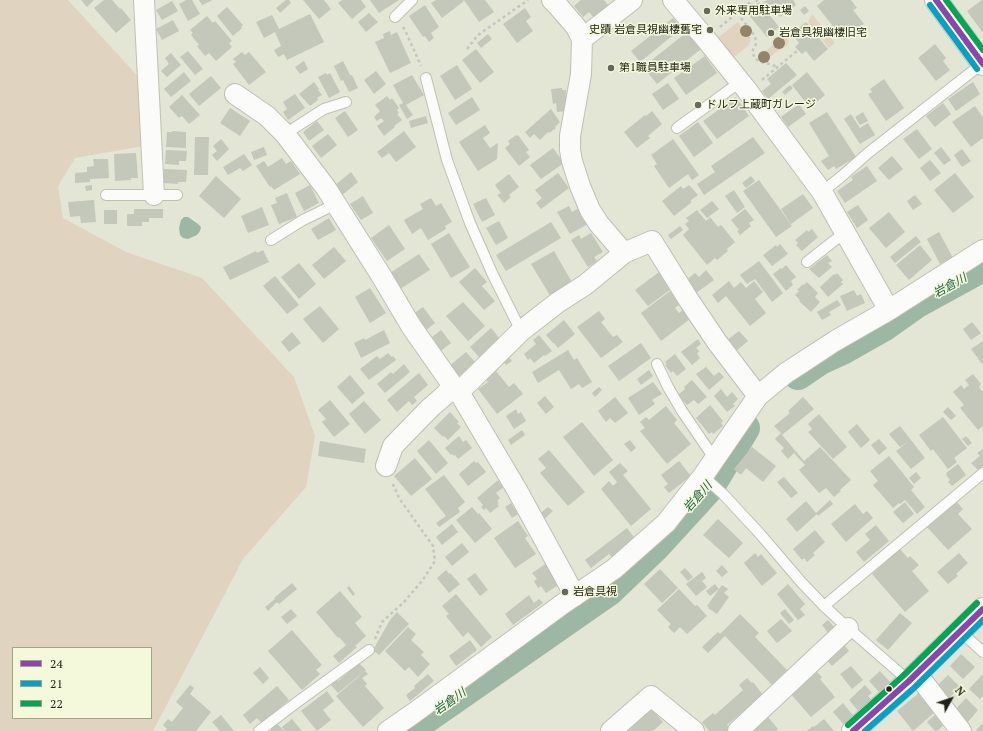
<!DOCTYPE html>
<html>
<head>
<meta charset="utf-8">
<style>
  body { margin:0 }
  #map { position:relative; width:983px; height:731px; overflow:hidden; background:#e3e5d5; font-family:"PT Serif",serif }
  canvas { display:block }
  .legend { position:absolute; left:12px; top:647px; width:140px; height:72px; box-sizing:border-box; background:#f4f9db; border:1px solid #a0a48d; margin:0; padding:5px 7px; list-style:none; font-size:12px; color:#232419 }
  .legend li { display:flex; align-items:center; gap:8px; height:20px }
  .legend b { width:20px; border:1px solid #a0a48d }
  .north { position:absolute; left:931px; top:679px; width:40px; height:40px; -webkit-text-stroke:3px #f4f9db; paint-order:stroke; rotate:50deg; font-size:11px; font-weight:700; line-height:16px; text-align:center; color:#232419 }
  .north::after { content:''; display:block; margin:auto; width:14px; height:18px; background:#232419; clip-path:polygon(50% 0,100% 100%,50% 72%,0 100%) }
</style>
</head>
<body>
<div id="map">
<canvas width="983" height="731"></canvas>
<ul class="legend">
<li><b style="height:5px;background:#8e44ad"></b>24</li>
<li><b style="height:5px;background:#02a2c5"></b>21</li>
<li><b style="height:5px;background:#00a651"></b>22</li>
</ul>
<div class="north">N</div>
</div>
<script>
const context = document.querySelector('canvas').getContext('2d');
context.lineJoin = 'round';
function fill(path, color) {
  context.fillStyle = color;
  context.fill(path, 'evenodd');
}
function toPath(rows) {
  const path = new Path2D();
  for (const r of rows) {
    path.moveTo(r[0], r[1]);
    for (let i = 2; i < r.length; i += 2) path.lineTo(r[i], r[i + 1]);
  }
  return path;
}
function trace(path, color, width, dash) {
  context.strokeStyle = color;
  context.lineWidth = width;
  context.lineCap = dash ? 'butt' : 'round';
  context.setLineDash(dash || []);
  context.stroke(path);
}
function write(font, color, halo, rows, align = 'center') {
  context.font = font + ' "PT Serif","Noto Sans JP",serif';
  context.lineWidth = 3;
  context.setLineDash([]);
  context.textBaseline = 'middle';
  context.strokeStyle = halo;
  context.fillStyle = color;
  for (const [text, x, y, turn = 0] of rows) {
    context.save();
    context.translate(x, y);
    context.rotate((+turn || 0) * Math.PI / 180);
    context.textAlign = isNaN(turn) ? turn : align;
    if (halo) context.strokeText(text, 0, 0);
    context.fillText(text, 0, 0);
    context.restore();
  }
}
const green = toPath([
  [0,0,68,0,143,82,143,146,75,158,58,186,63,218,126,252,202,278,294,377,315,436,306,487,243,559,153,731,0,731],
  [13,648,151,648,151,718,13,718],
  [812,14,835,43,829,48,808,22],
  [738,22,750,37,751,39,749,45,733,58,717,38],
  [786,35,789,41,787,46,776,52,767,60,762,61,758,57]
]);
const water = toPath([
  [184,217,188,217,198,224,201,227,200,231,197,235,188,239,183,238,180,235,179,228,181,220]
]);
const river = toPath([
  [798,375,820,360,844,349,883,327,917,303,983,267],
  [408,731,609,591,656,546,709,488,717,475,745,428]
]);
const building = toPath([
  [81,0,94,0,87,7],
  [104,0,112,0,120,9,121,8,131,20,116,33,94,8],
  [186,0,192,0,200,14,188,21,179,4],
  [199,0,213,0,202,5],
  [286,0,289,0,291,3,280,13,276,8],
  [303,0,324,0,331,9,319,19],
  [342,0,361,0,366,7,352,19,338,3],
  [370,0,399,0,379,13],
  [436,0,463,0,464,1,442,18,431,3],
  [464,0,485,0,494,12,479,22],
  [581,0,604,0,609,6,594,18,589,12,583,17,574,6],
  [767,0,793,0,796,5,780,17,774,9,768,13,779,27,767,37,747,13,759,2,761,4],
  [824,0,851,0,857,8,853,10,864,24,844,40,817,6],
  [982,0,983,0,983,33,967,11],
  [172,1,178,11,162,20,156,10],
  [425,5,439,27,431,33,434,38,429,42,425,36,423,37,409,16],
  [805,6,809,11,804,15,800,10],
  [227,7,243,25,241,27,242,28,233,36,217,16],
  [525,8,531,17,526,21,533,31,517,43,503,24],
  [369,13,378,22,366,32,358,22],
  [310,14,324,42,287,60,284,54,278,57,274,50,281,46,275,32,264,38,256,22,272,15,279,29],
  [207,16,213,23,215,21,232,41,229,43,232,47,216,61,209,53,205,56,197,46,199,45,191,35,193,33,190,30],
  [673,18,682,28,640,62,631,51],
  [173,20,179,31,162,40,156,29],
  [806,22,828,49,814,61,806,51,802,54,795,47,799,43,792,34],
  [390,31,391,35,397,32,411,63,390,73,375,42,384,38,383,34],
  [687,32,701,49,657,84,643,67],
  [488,34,492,39,481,48,477,43],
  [935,44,946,58,943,61,950,70,936,81,918,58],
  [476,49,494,72,480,83,462,60],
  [188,51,203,69,195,75,180,57],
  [242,52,245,55,249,52,266,72,249,85,233,64,236,62,233,59],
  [171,53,181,65,167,77,161,71,169,64,165,58],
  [705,56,717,73,686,95,674,78],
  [304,61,308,69,300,74,295,67],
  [343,61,350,75,352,75,358,88,349,92,343,80,341,81,334,66],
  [786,63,797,75,768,99,762,91,771,84,767,79],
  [457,65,472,89,455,100,440,76],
  [376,71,386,84,374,94,364,80],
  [184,72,191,81,171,97,164,89],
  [807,72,825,95,810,108,792,85],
  [326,73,327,75,330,73,340,92,329,98,318,77],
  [412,75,424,95,406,105,413,115,407,119,399,105,403,103,393,85],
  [211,76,221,88,199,106,189,94],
  [884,79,904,108,886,121,868,94,872,92,870,89],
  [314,82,319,89,318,90,322,95,317,98,318,100,310,106,299,94],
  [973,82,980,94,956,111,948,99],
  [668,83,679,99,663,110,652,94],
  [790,85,793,88,785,95,782,92],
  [562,88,562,90,566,90,566,95,568,95,568,111,557,112,556,103,553,104,551,89],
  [295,94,305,108,288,120,283,112,287,109,283,102],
  [182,95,200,115,189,124,182,116,179,118,169,107],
  [387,96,390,100,392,98,399,108,397,110,399,113,397,114,402,120,394,126,395,127,384,136,377,126,384,121,381,118,377,121,374,117,380,111,375,105],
  [472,97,480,110,456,125,448,113],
  [736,97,749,116,717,139,703,121],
  [943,103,951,114,935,127,926,116],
  [799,104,806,114,788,127,781,117],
  [975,106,983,117,983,138,971,147,952,122],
  [230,108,250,121,240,136,220,123],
  [551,109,560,122,555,127,556,128,549,133,548,132,540,140,534,134,530,138,525,132],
  [345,111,358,130,348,137,335,118],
  [652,111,662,124,648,136,650,138,637,148,624,132,645,115,646,116],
  [827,112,856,157,836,169,834,166,828,170,821,161,829,156,809,123],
  [863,112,868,121,860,125,855,117],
  [851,114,860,128,868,123,875,135,860,144,844,119],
  [426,116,428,123,411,128,409,121],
  [317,121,324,130,309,141,303,132],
  [698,122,713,143,694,157,679,136],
  [485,125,490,133,483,138,490,148,498,143,497,159,478,171,459,142],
  [917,129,932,149,919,159,903,139],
  [172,131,186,132,186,148,166,147,167,132,172,132],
  [404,131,416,147,396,162,389,153,382,158,377,152],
  [328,134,337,145,321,158,312,146],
  [516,135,517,136,518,135,529,150,526,152,530,157,519,166,505,148,510,144,508,141],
  [195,137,209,137,208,175,194,175],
  [753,137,765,153,704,195,697,184,715,172,711,166],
  [221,139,229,149,217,161,212,155,217,151,213,146],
  [673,139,699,175,692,180,688,174,669,188,654,166,657,164,651,155],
  [264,147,267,155,254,160,251,152],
  [941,147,951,160,944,165,934,153],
  [553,148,564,163,541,179,530,165],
  [962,149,971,161,962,167,954,155],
  [166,150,187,151,186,161,179,161,179,165,165,164],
  [136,153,138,178,131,178,131,180,115,181,114,154],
  [244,154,252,165,243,171,240,168,228,175,223,167],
  [892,156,903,169,889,180,878,168],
  [282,158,286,164,291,161,300,174,274,190,271,186,270,187,256,166,264,161,268,167],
  [93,159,108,159,109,178,90,179,90,182,75,183,75,173,87,172,87,167,94,166],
  [930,160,941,173,930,181,920,168],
  [867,166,877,181,845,203,837,191,853,180,851,177],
  [164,169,187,170,186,182,178,182,178,184,163,183],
  [351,172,358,182,341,196,334,186],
  [558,173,569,188,541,209,536,203,542,198,535,190],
  [955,173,974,197,953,213,934,190],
  [509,174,519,187,509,195,511,197,504,203,497,195,501,193,495,185],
  [216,176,241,199,224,218,199,196],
  [751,176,755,181,746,188,742,183],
  [759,180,792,226,776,237,743,191],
  [92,185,92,190,86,191,85,186],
  [310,185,319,203,304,211,295,193],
  [689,185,698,195,690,201,692,202,674,216,662,201,681,186,683,189],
  [734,190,745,207,737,213,725,196],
  [287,193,297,217,279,224,271,205,277,203,275,198],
  [803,194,813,208,791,224,781,209],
  [915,195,922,204,913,210,907,201],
  [363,196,373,213,361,220,350,204],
  [431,198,436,206,441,203,452,222,445,226,446,229,428,240,421,228,412,234,404,220,423,209,420,204],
  [486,198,495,215,482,222,473,204],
  [94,200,96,222,81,223,80,216,70,217,68,202],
  [712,201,719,209,707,218,700,210],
  [858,205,868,220,857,228,847,212],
  [569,206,572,212,579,208,588,224,570,234,557,212],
  [262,207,269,225,248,233,241,216],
  [134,209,163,209,163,218,149,218,149,222,142,222,142,226,127,226,127,214,134,214],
  [745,209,754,220,749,223,751,226,740,235,737,231,739,230,731,220],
  [104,210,117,210,117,224,104,224],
  [697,210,706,221,710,217,718,227,721,225,735,242,727,249,728,251,717,260,715,258,707,265,683,235,689,229,685,224,689,221,686,218],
  [889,212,905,232,886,248,869,228],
  [329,218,336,230,318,240,311,229],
  [499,221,508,238,496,245,486,228],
  [551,222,561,238,506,271,496,255],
  [389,225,405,249,387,261,371,238],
  [680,226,683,230,671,239,668,235],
  [812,229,818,237,802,251,796,245,798,243,795,240,807,230,808,232],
  [939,232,953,258,940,264,927,239],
  [449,233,470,267,451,278,431,244],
  [591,233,603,252,594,257,597,261,588,267,571,240,579,235,581,239],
  [916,236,921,242,895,263,890,257],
  [780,244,788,254,772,266,763,255,776,245,777,247],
  [920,245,932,260,909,280,896,265],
  [334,247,346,261,324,279,312,265],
  [263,250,269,262,230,280,223,267,256,251,257,253],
  [554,251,573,284,551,297,531,264],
  [419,254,430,270,400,289,390,273],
  [827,255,832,261,828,263,832,267,819,278,809,269],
  [759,261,783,293,772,302,755,279,747,284,740,275],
  [299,263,316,284,299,299,281,277],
  [786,265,796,277,791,281,793,285,786,291,773,274,781,268,782,269],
  [475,268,487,282,482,286,495,301,484,310,459,282],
  [706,270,714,280,696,293,686,280,695,273,699,277],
  [659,272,671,289,648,306,635,290],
  [837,273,843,280,841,282,843,284,828,297,820,287,834,274,835,275],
  [275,276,299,305,287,314,263,286],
  [729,281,734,288,741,282,746,288,754,281,763,292,755,299,766,313,750,326,726,296,718,303,712,295],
  [807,282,818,293,815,297,820,302,811,312,799,301,800,300,795,295,799,291,797,290,803,284,804,285],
  [370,288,386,313,370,323,355,297],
  [854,290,857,296,861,294,865,303,847,311,840,296],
  [670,291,680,304,675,308,679,313,683,310,690,319,661,341,641,313],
  [837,300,841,305,829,312,831,315,822,320,817,312],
  [463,302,485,326,468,341,446,316],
  [320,306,339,329,323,343,303,319],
  [423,307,435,323,425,331,412,315],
  [599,311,605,319,601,322,613,337,617,335,623,342,601,358,577,327],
  [564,320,575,334,558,348,554,343,553,343,546,335],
  [972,322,981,333,971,340,963,329],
  [491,328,501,340,480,358,470,347],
  [384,330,390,343,361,358,354,343,364,338,365,340],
  [441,330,451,343,438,353,428,340],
  [739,331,748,341,735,352,726,341],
  [292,332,301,343,289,352,281,342],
  [539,335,552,351,545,356,544,355,534,363,530,358,528,360,524,354,536,344,533,340],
  [698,339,701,344,696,348,699,351,697,354,700,358,692,365,681,352],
  [983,341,983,363,982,364,971,349],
  [641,343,651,358,619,381,608,366],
  [568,350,574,360,577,358,592,382,582,388,579,384,571,389,559,370,538,383,532,372],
  [466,352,475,362,458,377,448,367],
  [388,353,392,357,393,356,396,360,369,380,360,369,377,356,380,359],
  [506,354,512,361,506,365,500,358],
  [675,354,686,369,677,376,673,371,671,373,665,365,667,364,665,362],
  [404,364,410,372,385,393,377,384,391,372,393,374],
  [496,366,499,369,496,371,509,387,514,383,523,394,497,414,478,389,488,382,483,376],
  [706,367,714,376,719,372,724,377,709,390,696,374],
  [649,370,653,376,641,385,637,379],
  [419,373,428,385,414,397,417,401,412,405,409,401,397,412,387,400],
  [973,374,981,384,979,387,983,392,983,426,978,430,960,408,964,405,953,392,961,385,964,389,969,385,965,380],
  [350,375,365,393,352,404,337,387],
  [692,380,707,397,698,404,694,400,687,405,678,395,685,389,684,387],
  [653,382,662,394,652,400,655,404,639,415,628,398],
  [599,387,602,390,595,397,592,393],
  [721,389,727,397,732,392,738,399,733,404,735,406,727,412,714,396],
  [545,396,554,407,546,414,537,403],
  [615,397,628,413,615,423,610,418,606,422,598,411],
  [803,397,814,409,782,435,804,461,820,447,851,480,840,490,841,491,834,497,826,488,819,493,799,470,805,465,794,453,788,459,781,451,784,448,775,439,781,433,774,426,790,413,788,411],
  [330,400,350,424,334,437,322,422,326,419,318,410],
  [364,401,381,420,365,434,349,414],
  [710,405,723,421,721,423,723,426,713,434,712,432,709,434,696,418],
  [666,406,677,420,674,423,691,444,667,464,640,431,645,428,640,422,646,417,649,420],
  [948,407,956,416,951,420,943,412],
  [516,409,518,414,521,412,526,421,514,429,506,416],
  [450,412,459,422,457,423,461,427,448,440,444,436,443,437,434,428],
  [819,414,847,447,833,459,808,432,812,429,808,424],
  [943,417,967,448,954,458,957,462,948,469,933,449,931,451,919,435],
  [582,422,613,460,594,476,563,437],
  [857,424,870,440,861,448,848,432],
  [900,426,925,458,911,469,896,451,909,441,900,447,889,434],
  [522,430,525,435,511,445,508,440],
  [459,436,463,442,466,440,472,448,458,459,455,455,454,456,452,454,451,455,445,448],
  [966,436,972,443,968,446,962,439],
  [879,439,887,448,879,455,871,445],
  [429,440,448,463,436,474,417,451],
  [630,440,636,448,631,452,624,444],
  [320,441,366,449,364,463,318,456],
  [752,447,776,466,763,482,746,468,741,475,734,469],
  [983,449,983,466,978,470,971,463,980,456,977,453],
  [549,450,585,492,568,506,540,473,546,468,538,459],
  [889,456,914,487,911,490,925,507,917,514,905,500,900,504,899,503,893,508,873,485,878,481,870,471],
  [415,458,432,479,411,496,394,476],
  [474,461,476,463,478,462,486,472,468,486,459,474],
  [679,461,691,476,669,493,664,487,668,484,661,475],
  [620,463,628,471,623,475,651,509,631,526,601,489,609,481,613,486,617,482,609,472],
  [958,464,966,475,952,486,948,482,950,480,946,475,947,474,946,473],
  [916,472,921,478,914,484,909,478],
  [444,475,465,502,458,508,460,512,439,527,436,523,446,516,425,489],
  [784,477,798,493,791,498,777,482],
  [498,480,504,487,496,493,500,498,497,501,499,503,497,504,499,506,490,513,486,508,484,510,481,507,483,505,477,498],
  [830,500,833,504,818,516,817,514,797,532,786,519,806,501,816,513],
  [955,500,963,509,958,514,972,529,948,550,926,526],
  [905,502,914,514,903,523,893,512],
  [511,503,518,514,512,518,505,507],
  [855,504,863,514,867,511,873,518,846,542,831,524],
  [472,507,478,514,479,513,492,529,475,543,456,520],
  [548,507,553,511,542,521,537,516],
  [718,519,743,543,729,558,703,535],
  [518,521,528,536,525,538,536,554,515,568,494,538],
  [452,524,458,532,442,545,436,537],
  [876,525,889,541,864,562,856,552,870,540,865,534],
  [627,528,636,540,613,558,609,554,591,568,585,560],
  [815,530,825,542,813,553,815,555,807,562,804,558,802,560,793,549],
  [462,543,469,552,452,566,445,557],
  [900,549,908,558,910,556,919,565,912,571,929,591,905,612,872,574],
  [755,553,758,557,761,554,777,573,762,586,744,563],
  [959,553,968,563,956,574,958,576,948,584,937,572],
  [547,563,560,584,546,593,541,586,538,588,534,581,537,579,532,573],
  [722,565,728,572,722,577,716,571],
  [685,568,693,577,688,581,680,572],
  [660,569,678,588,662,603,644,584],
  [446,570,449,574,450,573,460,584,449,593,437,578],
  [702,572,706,578,702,581,707,587,696,596,686,584],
  [475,573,488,590,480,596,467,579],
  [292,583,297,589,279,604,277,602,268,611,265,607,275,599,274,598],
  [715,584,719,589,710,596,706,591],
  [788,584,805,604,800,609,805,615,798,620,777,594],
  [722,585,728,589,724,593,729,597,717,614,708,608,709,607,707,606],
  [349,586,355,594,353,596,347,588],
  [679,589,695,606,697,605,707,616,687,634,680,627,674,633,668,627,671,624,657,610],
  [340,591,362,617,355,623,366,636,355,646,357,647,339,663,333,656,346,645,339,637,338,638,316,612],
  [456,594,492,637,481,647,468,632,463,637,446,616,449,614,442,606],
  [529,595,534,603,539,599,543,603,513,625,505,614],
  [291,609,297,616,287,624,281,617],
  [785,609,794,620,789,624,780,613],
  [397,612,409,624,379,655,373,650,390,620],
  [900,613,912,623,888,650,876,640],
  [740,614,759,633,755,637,787,670,772,685,725,636,708,653,702,647,718,632,720,634],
  [781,619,792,631,777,643,767,631],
  [828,620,835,628,828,633,822,625],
  [408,627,416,634,411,640,424,652,421,655,430,664,418,677,409,667,405,671,385,651],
  [292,630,322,665,316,670,320,674,302,690,268,651],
  [470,640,477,650,456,666,449,656],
  [842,642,849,651,832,666,824,657],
  [961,654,975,667,963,679,950,666],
  [359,663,366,670,338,693,330,684,337,679,338,681],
  [851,666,863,680,852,689,840,674],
  [260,667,269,678,263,684,253,673],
  [365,671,368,674,362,678,367,684,365,686,384,708,363,727,336,696],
  [816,671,822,677,820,679,835,697,811,717,790,693],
  [880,671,890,682,879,692,869,681],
  [428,674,434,681,410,701,406,695,415,688,414,686],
  [983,674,983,696,980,699,969,689],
  [948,675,960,687,948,699,936,687],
  [747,678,752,683,753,682,763,695,727,725,730,729,728,731,709,731,702,722,713,713,715,715,743,690,739,685],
  [190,685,194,688,190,694,211,712,196,731,165,731,167,729,163,725,168,719,172,722,183,708,176,702],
  [865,685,872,693,868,696,875,704,862,715,849,700],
  [277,686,289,700,262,723,257,718,250,724,243,715],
  [327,691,334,701,323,710,331,720,317,731,301,711],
  [920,692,936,711,913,731,897,711],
  [966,698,978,710,967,723,954,711],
  [843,703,856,719,846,727,833,712],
  [649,706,663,722,653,731,621,731],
  [938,712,947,722,937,731,935,731,927,722],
  [221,715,234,731,220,731,212,722],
  [767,716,778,729,776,731,750,731],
  [292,719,302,731,285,731,282,727],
  [824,719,834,731,807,731,813,726,814,727],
  [276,722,284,731,272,731,269,728],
  [983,723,983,731,977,731,976,730]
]);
const path = toPath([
  [751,6,758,0],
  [741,18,755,36,756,44,752,52,755,58,760,62,770,64,778,67],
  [403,27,405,30,421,66],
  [720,27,749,3,753,8],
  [467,49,478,35,528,0],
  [762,80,798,50],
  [375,639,382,622,404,602,422,581,435,561,433,546,399,498,392,482]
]);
const service = toPath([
  [395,17,412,0],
  [426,78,447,160,470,223,493,275,521,331],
  [677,128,740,82],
  [285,134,324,109,346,102],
  [822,192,842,176,868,153,983,63],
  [106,195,177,195],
  [271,240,303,220,336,204],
  [807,262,844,233],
  [657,364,668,387,682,411,714,458],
  [704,477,724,495,761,535,802,583,824,606,848,628,909,681],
  [824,606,983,473],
  [960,631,983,652],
  [259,731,296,703,369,650]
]);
const minor = toPath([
  [144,0,154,195],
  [552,0,558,6,576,27,582,39,581,74,570,136,570,150,572,161,580,186,590,210,599,224,624,253],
  [673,0,705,38,746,89,822,192,889,310],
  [582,39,632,0],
  [235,94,267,116,285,134,326,188,382,277,411,326,453,386,459,392,517,490,575,596],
  [459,392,521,331,557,303,585,285,624,253,652,241,688,299,717,342,758,396],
  [386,466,393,446,430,408,445,395,453,386],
  [917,674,961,731],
  [388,731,414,713,564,603,614,569,666,523,703,476,758,396,786,373,806,360,835,341,889,310,983,250],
  [611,731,651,696,694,731],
  [738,731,848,628]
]);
const secondary = toPath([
  [936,0,983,64],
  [853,731,909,681,960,631,983,609]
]);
const bus1 = toPath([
  [936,0,983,64],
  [853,731,909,681,983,609]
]);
const bus2 = toPath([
  [930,5,977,69],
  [865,731,915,687,983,620]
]);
const bus3 = toPath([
  [946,0,983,50],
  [848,725,904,675,977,603]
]);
const trees = [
  [746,31],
  [779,43],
  [764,57]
];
const markers = [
  [707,11,4,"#66685b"],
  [710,30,4,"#66685b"],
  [771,33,4,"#66685b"],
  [611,68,4,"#66685b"],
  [698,105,4,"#66685b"],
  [565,592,4,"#66685b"],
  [889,689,3.5,"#232419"]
];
const poiNames = [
  ["外来専用駐車場",715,11],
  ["史蹟 岩倉具視幽棲舊宅",702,30,"right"],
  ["岩倉具視幽棲旧宅",779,33],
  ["第1職員駐車場",619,68],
  ["ドルフ上蔵町ガレージ",706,105],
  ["岩倉具視",573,592]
];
const waterNames = [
  ["岩倉川",950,286,-29],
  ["岩倉川",698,497,-49],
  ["岩倉川",450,702,-35]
];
fill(green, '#e0d4c0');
fill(water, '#9cb8a5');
trace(river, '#9cb8a5', 30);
fill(building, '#c3c8bb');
trace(service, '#bfc1b3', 12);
trace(minor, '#bfc1b3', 22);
trace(secondary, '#bfc1b3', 24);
trace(path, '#c5c6c0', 2.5, [3, 3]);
trace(service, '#fbfbf9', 10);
trace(minor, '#fbfbf9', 20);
trace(secondary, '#fbfbf9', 22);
trace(bus1, '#8e44ad', 6);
trace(bus2, '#02a2c5', 6);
trace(bus3, '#00a651', 6);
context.fillStyle = '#938368';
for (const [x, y] of trees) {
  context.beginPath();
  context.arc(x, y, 6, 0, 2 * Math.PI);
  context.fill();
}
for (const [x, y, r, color] of markers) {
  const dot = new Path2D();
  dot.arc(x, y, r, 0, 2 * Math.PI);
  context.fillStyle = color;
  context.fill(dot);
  trace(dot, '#f4f9db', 1.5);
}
write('11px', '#232419', '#f4f9db', poiNames, 'left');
write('italic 12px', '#1f6346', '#f4f9db', waterNames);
</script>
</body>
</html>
